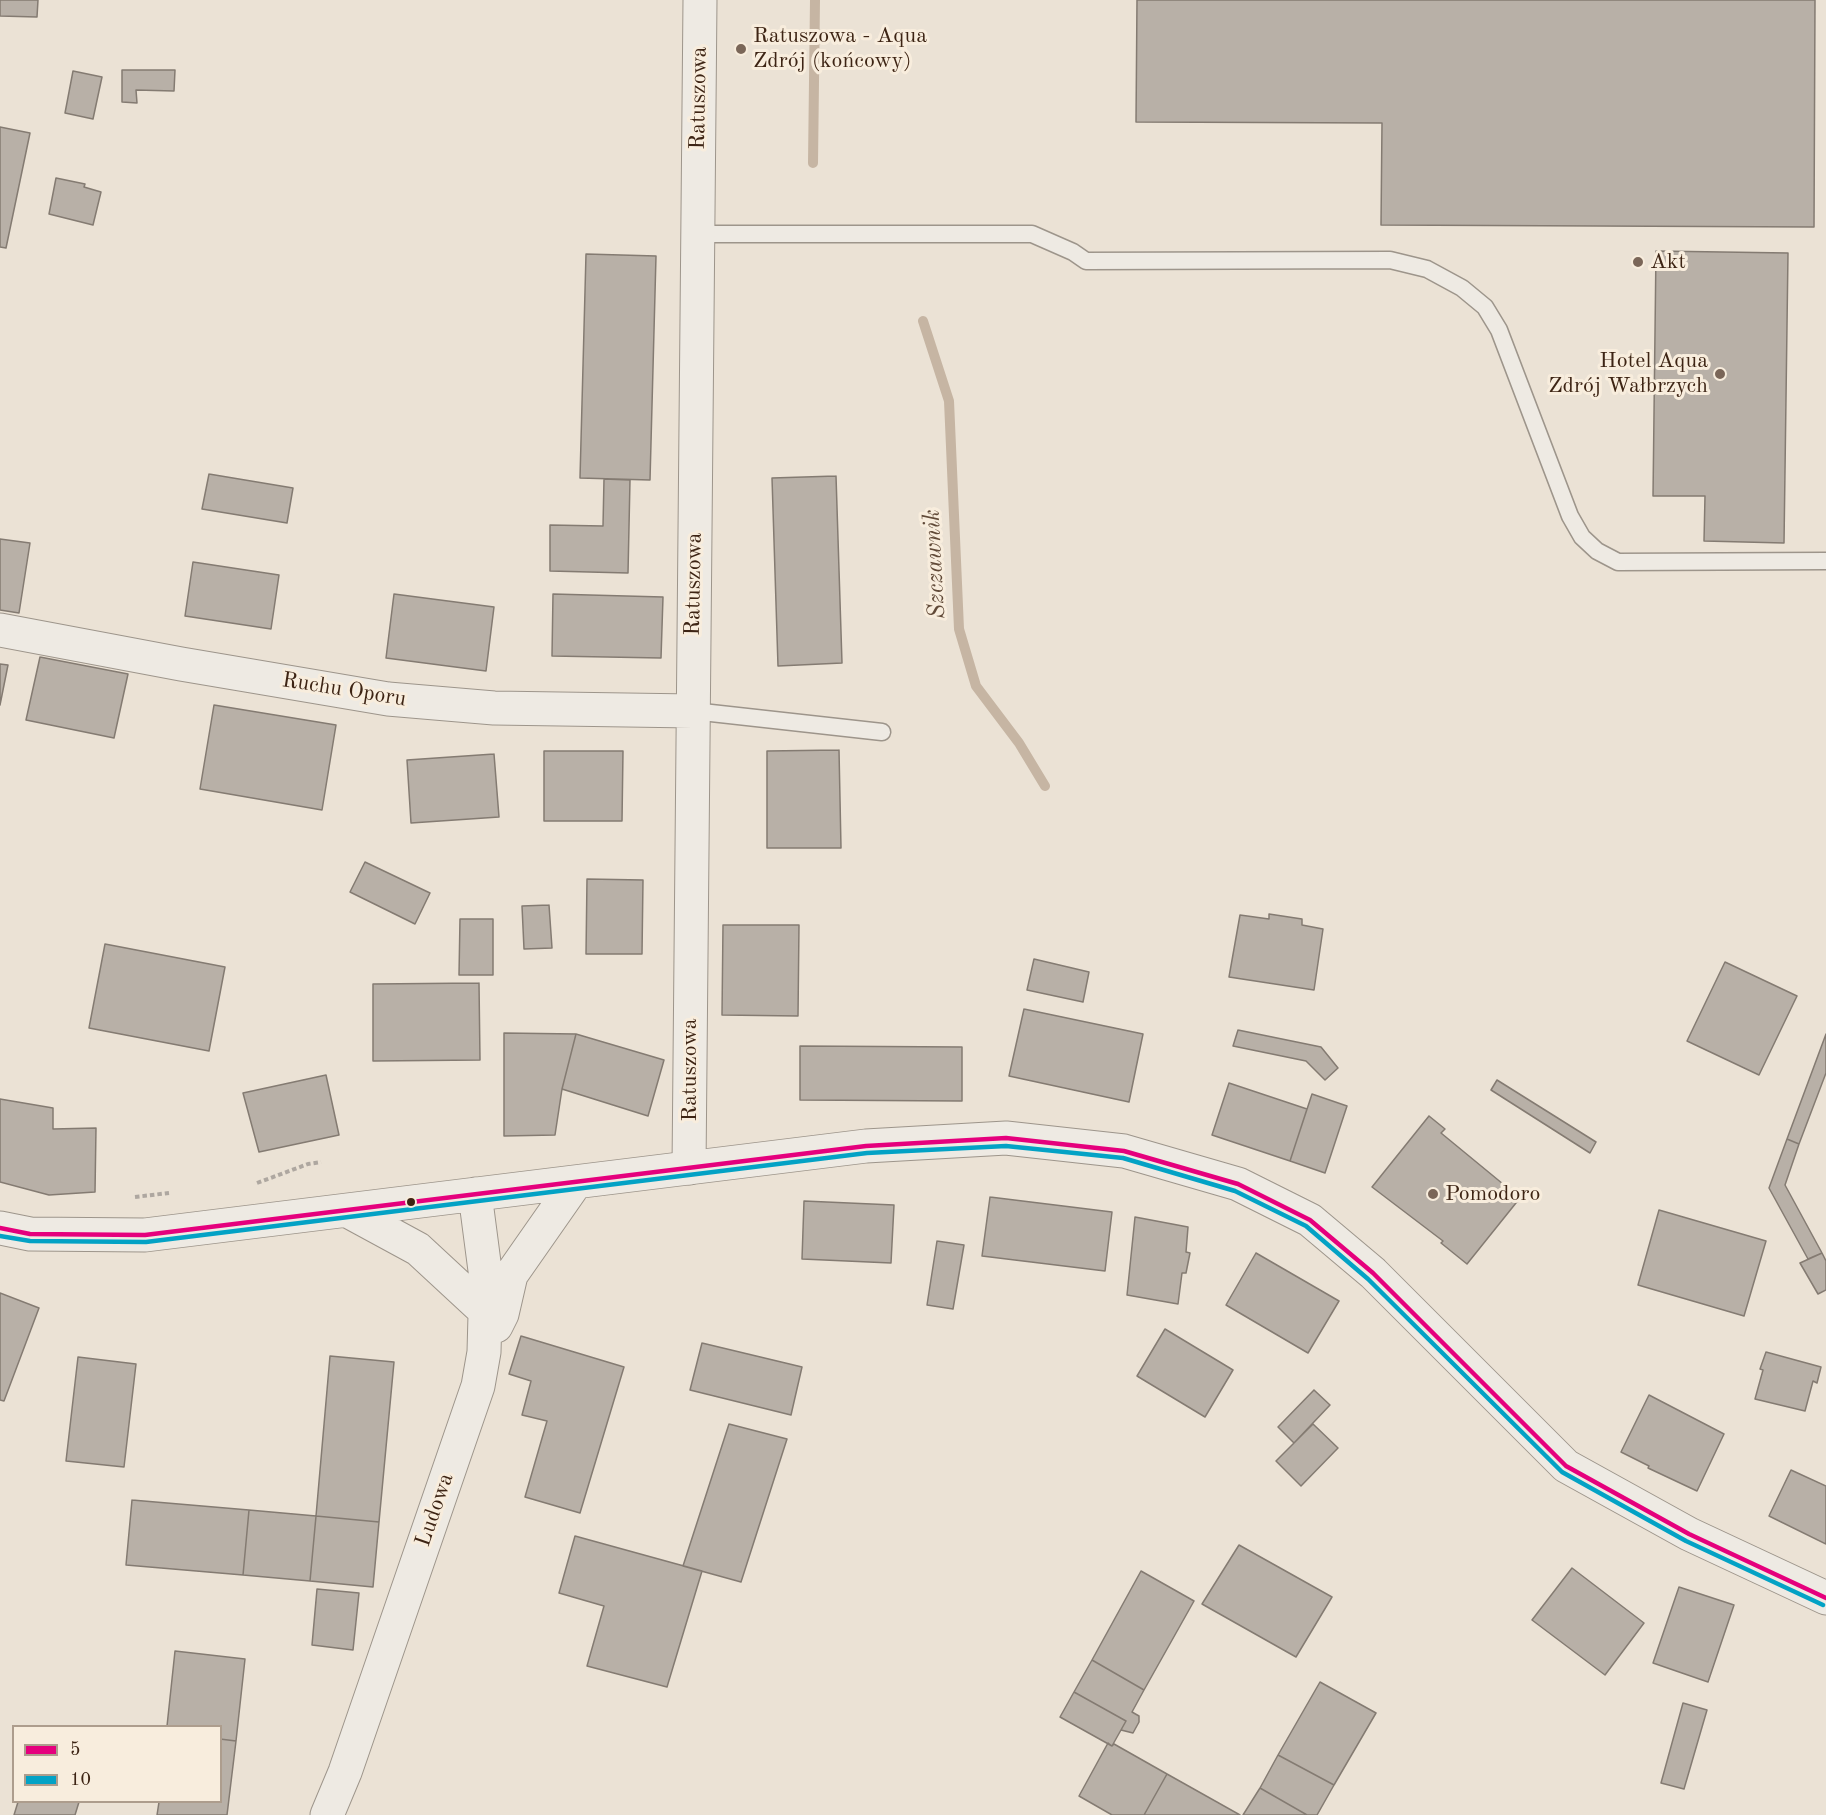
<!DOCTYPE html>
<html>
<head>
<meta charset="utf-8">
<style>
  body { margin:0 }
  #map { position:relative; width:1826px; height:1815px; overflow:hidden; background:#ebe2d5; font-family:"Old Standard TT",serif }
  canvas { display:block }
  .legend { position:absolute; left:12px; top:1725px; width:210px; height:78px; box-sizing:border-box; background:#f8eddd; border:2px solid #ad9d8d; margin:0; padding:8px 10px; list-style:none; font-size:18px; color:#3d2414 }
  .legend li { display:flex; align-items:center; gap:12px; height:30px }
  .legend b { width:30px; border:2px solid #ad9d8d }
</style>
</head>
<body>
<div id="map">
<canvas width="1826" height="1815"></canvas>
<ul class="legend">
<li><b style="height:8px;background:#e5007d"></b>5</li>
<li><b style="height:8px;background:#03a2c5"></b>10</li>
</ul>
</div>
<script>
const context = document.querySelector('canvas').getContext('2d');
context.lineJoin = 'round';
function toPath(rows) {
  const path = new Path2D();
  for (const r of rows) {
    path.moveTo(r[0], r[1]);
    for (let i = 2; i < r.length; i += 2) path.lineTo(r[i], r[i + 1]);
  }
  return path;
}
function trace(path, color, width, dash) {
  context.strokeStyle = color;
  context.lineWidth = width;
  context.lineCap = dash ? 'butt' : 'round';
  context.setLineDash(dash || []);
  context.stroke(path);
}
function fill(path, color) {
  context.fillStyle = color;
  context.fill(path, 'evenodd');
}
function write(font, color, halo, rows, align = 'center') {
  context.font = font + ' "Old Standard TT",serif';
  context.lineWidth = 6;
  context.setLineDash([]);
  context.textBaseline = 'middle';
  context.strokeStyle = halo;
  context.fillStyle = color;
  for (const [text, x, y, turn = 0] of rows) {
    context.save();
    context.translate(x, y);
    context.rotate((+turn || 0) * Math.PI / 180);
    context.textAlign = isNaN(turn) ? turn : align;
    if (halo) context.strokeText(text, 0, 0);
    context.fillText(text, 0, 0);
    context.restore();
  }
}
const stream = toPath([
  [813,163,815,0],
  [923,321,949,401,959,629,976,686,1019,743,1045,786]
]);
const building = toPath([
  [0,0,38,0,37,17,0,16,0,0],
  [1137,0,1815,0,1814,227,1381,225,1382,123,1136,122,1137,0],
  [122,70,175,70,174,91,136,90,137,103,122,102,122,70],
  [73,71,102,77,93,119,65,113,73,71],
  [0,127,30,133,6,248,0,247,0,127],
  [56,178,85,184,84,187,101,192,93,225,49,214,56,178],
  [1656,251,1788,253,1784,543,1704,541,1705,496,1653,496,1656,251],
  [586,254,656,256,650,480,580,478,586,254],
  [209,474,293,488,287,523,202,509,209,474],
  [836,476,842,663,778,666,772,478,836,476],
  [604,479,630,480,628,573,550,571,550,525,603,526,604,479],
  [0,539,30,543,19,613,0,610,0,539],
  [193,562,279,575,271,629,185,616,193,562],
  [394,594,494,607,486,671,386,658,394,594],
  [553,594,663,597,661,658,552,656,553,594],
  [40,657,128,674,114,738,26,720,40,657],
  [0,664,8,665,0,705,0,664],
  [214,705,336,725,322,810,200,789,214,705],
  [839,750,841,848,767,848,767,751,839,750],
  [544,751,623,751,622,821,544,821,544,751],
  [494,754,499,817,411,823,407,760,494,754],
  [365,862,430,893,415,924,350,892,365,862],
  [587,879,643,880,642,954,586,954,587,879],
  [549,905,552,948,524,949,522,906,549,905],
  [1269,914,1302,919,1302,925,1323,929,1314,990,1229,977,1240,915,1269,919,1269,914],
  [460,919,493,919,493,975,459,975,460,919],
  [723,925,799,925,798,1016,722,1015,723,925],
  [105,944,225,967,209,1051,89,1028,105,944],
  [1034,959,1089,972,1083,1002,1027,990,1034,959],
  [1725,962,1797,996,1759,1075,1687,1041,1725,962],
  [479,983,480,1060,373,1061,373,984,479,983],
  [1024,1009,1143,1034,1129,1102,1009,1076,1024,1009],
  [1238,1030,1321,1047,1338,1068,1325,1080,1306,1061,1233,1046,1238,1030],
  [504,1033,576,1034,562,1089,555,1135,504,1136,504,1033],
  [576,1034,664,1060,648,1116,562,1089,576,1034],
  [1826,1034,1826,1073,1799,1144,1787,1139,1826,1034],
  [800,1046,962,1047,962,1101,800,1100,800,1046],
  [326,1075,339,1135,259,1152,243,1093,326,1075],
  [1497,1080,1596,1142,1590,1153,1491,1090,1497,1080],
  [1229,1083,1307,1109,1290,1161,1212,1135,1229,1083],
  [1312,1094,1347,1106,1325,1173,1290,1161,1312,1094],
  [0,1099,53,1108,53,1129,96,1128,95,1192,49,1195,0,1182,0,1099],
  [1429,1116,1445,1129,1441,1133,1520,1198,1467,1264,1441,1243,1443,1241,1372,1187,1429,1116],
  [1787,1139,1799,1144,1785,1185,1822,1253,1808,1259,1769,1188,1787,1139],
  [990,1197,1112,1212,1105,1271,982,1256,990,1197],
  [804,1201,894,1205,891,1263,802,1259,804,1201],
  [1659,1210,1766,1241,1744,1316,1638,1285,1659,1210],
  [1135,1217,1188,1227,1186,1252,1190,1253,1186,1273,1182,1273,1178,1304,1127,1295,1135,1217],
  [937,1241,964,1245,953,1309,927,1305,937,1241],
  [1256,1253,1339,1301,1308,1353,1226,1305,1256,1253],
  [1822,1253,1826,1261,1826,1290,1818,1294,1800,1263,1822,1253],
  [0,1293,39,1308,4,1401,0,1400,0,1293],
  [1165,1329,1233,1370,1205,1417,1137,1376,1165,1329],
  [521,1336,624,1367,580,1513,525,1497,547,1421,522,1415,531,1381,509,1374,521,1336],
  [702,1343,802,1367,791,1415,690,1390,702,1343],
  [1766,1352,1821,1367,1817,1383,1813,1381,1805,1411,1755,1399,1763,1370,1760,1369,1766,1352],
  [330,1356,394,1362,379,1522,316,1516,330,1356],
  [78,1357,136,1364,124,1467,66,1461,78,1357],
  [1314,1390,1330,1405,1294,1443,1278,1427,1314,1390],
  [1649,1395,1724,1434,1697,1491,1648,1468,1649,1466,1621,1452,1649,1395],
  [729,1424,787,1439,741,1582,683,1566,729,1424],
  [1313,1424,1338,1448,1301,1486,1276,1461,1313,1424],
  [1791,1470,1826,1486,1826,1544,1769,1516,1791,1470],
  [132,1500,249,1510,243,1575,126,1565,132,1500],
  [249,1510,316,1516,310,1581,243,1575,249,1510],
  [316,1516,379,1522,373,1587,310,1581,316,1516],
  [575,1536,702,1571,667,1687,587,1666,604,1606,559,1593,575,1536],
  [1239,1545,1332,1597,1296,1657,1202,1604,1239,1545],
  [1572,1568,1644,1623,1605,1675,1532,1620,1572,1568],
  [1141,1571,1194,1601,1144,1690,1092,1660,1141,1571],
  [1679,1587,1734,1605,1708,1682,1653,1663,1679,1587],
  [317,1589,359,1593,353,1650,312,1645,317,1589],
  [175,1651,245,1659,236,1741,220,1739,220,1726,167,1726,175,1651],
  [1092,1660,1144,1690,1132,1712,1139,1716,1139,1722,1133,1733,1121,1730,1126,1721,1074,1692,1092,1660],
  [1320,1682,1376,1713,1334,1785,1278,1755,1320,1682],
  [1074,1692,1126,1721,1112,1746,1060,1717,1074,1692],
  [1683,1703,1707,1710,1684,1789,1661,1783,1683,1703],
  [220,1739,236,1741,227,1815,157,1815,159,1802,220,1802,220,1739],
  [1108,1743,1112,1746,1114,1744,1167,1774,1144,1815,1112,1815,1079,1796,1108,1743],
  [1278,1755,1334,1785,1317,1815,1307,1815,1260,1788,1278,1755],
  [1167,1774,1240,1815,1144,1815,1167,1774],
  [1260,1788,1307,1815,1243,1815,1260,1788],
  [18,1802,79,1802,75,1815,14,1815,18,1802]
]);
const path = toPath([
  [257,1183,308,1164,321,1162],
  [135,1197,169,1193]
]);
const service = toPath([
  [698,234,1032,234,1073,252,1086,261,1390,260,1427,269,1462,288,1485,307,1499,330,1570,516,1582,537,1597,551,1618,562,1826,561],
  [693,711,882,732]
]);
const minor = toPath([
  [0,630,181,664,388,699,494,708,693,711],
  [689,1168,700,0]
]);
const tertiary = toPath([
  [348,1211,418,1249,486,1312],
  [0,1228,30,1234,145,1235,866,1146,1006,1138,1124,1151,1238,1184,1310,1220,1373,1273,1566,1466,1689,1534,1826,1598],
  [496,1326,502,1314,511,1275,576,1182],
  [327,1815,345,1772,478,1386,484,1352,486,1278,475,1194]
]);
const bus1 = toPath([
  [0,1228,30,1234,145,1235,866,1146,1006,1138,1124,1151,1238,1184,1310,1220,1373,1273,1566,1466,1689,1534,1826,1598]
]);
const bus2 = toPath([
  [0,1236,30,1241,146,1242,867,1153,1006,1146,1123,1158,1235,1191,1306,1226,1368,1279,1562,1472,1686,1541,1823,1605]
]);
const markers = [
  [741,49,6,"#7a6658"],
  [1638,262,6,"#7a6658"],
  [1720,374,6,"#7a6658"],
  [1433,1194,6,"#7a6658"],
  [411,1202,5,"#3d2414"]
];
const poiNames = [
  ["Ratuszowa - Aqua",753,36],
  ["Zdrój (końcowy)",753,61],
  ["Akt",1650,262],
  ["Hotel Aqua",1708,361,"right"],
  ["Zdrój Wałbrzych",1708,386,"right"],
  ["Pomodoro",1445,1194]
];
const streetNames = [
  ["Ratuszowa",699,98,-89],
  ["Ratuszowa",694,584,-89],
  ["Ruchu Oporu",344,690,9],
  ["Ratuszowa",690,1070,-90],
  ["Ludowa",435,1510,-71]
];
const waterNames = [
  ["Szczawnik",935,564,-93]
];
trace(stream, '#c6b5a3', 10);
fill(building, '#b8b0a7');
trace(building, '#847b72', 1.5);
trace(service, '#9d958b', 19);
trace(minor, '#9d958b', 35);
trace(tertiary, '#9d958b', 35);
trace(path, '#aea7a0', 4, [4.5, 3]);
trace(service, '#eeeae3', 16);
trace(minor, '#eeeae3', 33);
trace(tertiary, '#eeeae3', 33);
trace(bus1, '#e5007d', 4.5);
trace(bus2, '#03a2c5', 4.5);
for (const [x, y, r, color] of markers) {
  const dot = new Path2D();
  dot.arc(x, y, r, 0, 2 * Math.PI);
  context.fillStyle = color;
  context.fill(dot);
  trace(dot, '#f8eddd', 2);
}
write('22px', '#3d2414', '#f8eddd', poiNames, 'left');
write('22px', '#3d2414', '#f8eddd', streetNames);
write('italic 24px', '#614a38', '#f8eddd', waterNames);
</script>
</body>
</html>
